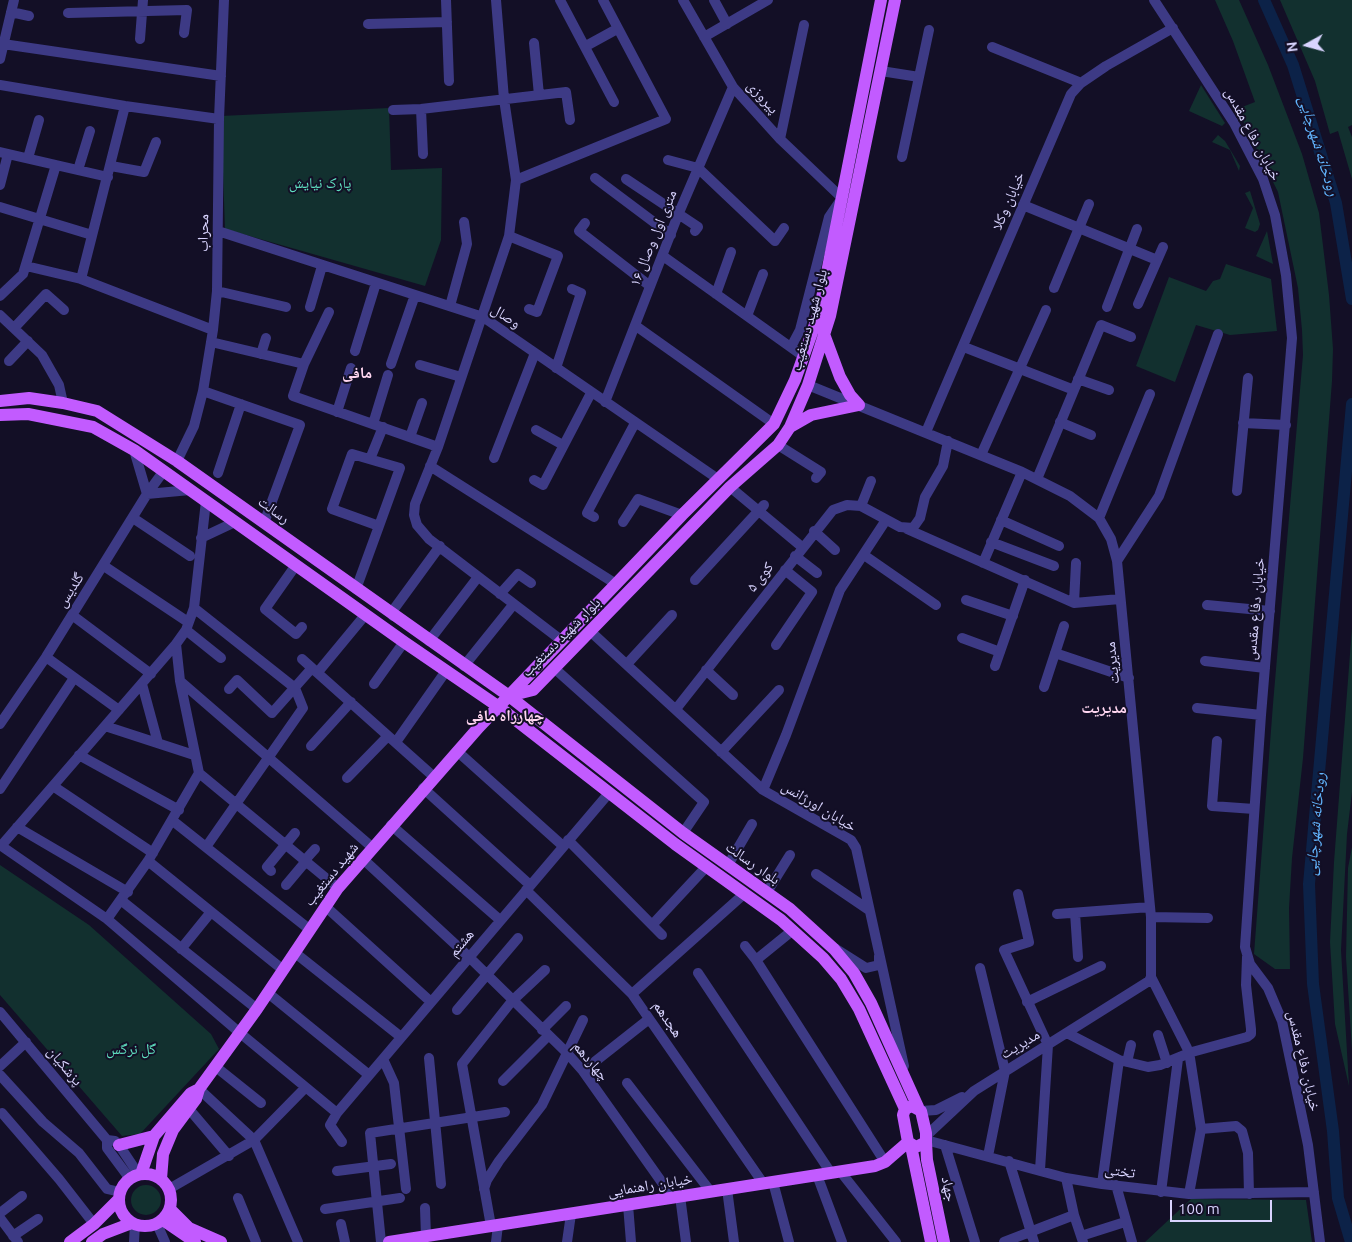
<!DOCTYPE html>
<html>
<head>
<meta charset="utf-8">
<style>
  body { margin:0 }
  #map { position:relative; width:1352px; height:1242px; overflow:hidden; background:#130f26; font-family:Ubuntu,sans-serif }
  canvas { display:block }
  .north { position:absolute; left:1282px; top:20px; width:50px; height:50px; -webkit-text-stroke:4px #130f26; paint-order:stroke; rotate:263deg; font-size:14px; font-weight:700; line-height:20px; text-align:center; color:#d9d4ff }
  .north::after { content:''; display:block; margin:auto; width:18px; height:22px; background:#d9d4ff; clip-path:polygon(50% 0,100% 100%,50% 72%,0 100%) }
  .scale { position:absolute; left:1170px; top:1200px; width:102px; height:22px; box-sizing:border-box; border:2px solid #d9d4ff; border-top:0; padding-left:6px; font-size:15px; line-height:18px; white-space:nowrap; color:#d9d4ff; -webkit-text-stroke:4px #130f26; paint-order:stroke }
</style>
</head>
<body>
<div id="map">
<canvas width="1352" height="1242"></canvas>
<div class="north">N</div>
<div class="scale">100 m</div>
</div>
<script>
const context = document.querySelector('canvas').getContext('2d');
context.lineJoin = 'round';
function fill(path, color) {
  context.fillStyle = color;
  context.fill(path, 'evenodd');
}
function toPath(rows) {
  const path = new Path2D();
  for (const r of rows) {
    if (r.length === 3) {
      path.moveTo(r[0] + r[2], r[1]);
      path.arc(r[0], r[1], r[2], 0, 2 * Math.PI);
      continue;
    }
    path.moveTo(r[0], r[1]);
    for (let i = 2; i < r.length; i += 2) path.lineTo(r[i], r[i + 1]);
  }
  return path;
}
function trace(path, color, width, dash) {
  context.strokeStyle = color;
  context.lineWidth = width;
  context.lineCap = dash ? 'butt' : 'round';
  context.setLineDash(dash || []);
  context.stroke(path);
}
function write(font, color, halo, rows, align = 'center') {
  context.font = font + ' Ubuntu,"Noto Naskh Arabic",sans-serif';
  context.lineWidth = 4;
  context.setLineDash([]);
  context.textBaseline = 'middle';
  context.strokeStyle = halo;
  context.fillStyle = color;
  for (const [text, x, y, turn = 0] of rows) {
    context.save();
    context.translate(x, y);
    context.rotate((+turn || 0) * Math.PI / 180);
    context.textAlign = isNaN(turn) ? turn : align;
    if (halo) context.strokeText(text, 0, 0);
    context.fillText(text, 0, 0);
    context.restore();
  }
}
const green = toPath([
  [1215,0,1239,0,1268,65,1302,154,1319,213,1329,295,1333,349,1332,381,1303,758,1292,858,1289,908,1290,969,1275,969,1254,954,1273,704,1303,355,1302,330,1298,288,1278,192,1237,109,1255,102,1233,41],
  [1280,0,1352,0,1352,125,1348,127,1352,137,1352,179,1338,131,1330,134,1315,81],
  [1201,85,1225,123,1222,126,1189,111],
  [389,108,391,170,442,168,441,240,425,286,225,229,221,116],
  [1218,135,1225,141,1240,166,1239,171,1230,150,1212,142],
  [1250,191,1260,224,1258,230,1255,232,1245,228,1253,208,1245,193],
  [1267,231,1273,264,1256,256],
  [1226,264,1271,279,1277,331,1230,335,1196,325,1175,382,1136,366,1169,277,1206,291,1213,281,1220,279],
  [1352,628,1352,792,1347,834,1341,950,1349,1086,1335,1024,1330,942,1334,862],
  [1352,847,1352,1050,1346,957,1348,868],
  [0,865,89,925,211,1034,219,1049,140,1134,122,1136,0,995],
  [146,1200,15],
  [1191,1199,1306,1200,1312,1242,1145,1242]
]);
const river = toPath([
  [1264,0,1293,65,1336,203,1352,299],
  [1351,1242,1338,1198,1333,1131,1313,984,1309,884,1352,404]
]);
const minor = toPath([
  [446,0,449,81],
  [496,0,504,99,516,180,509,236,438,447,415,504,414,515,417,525,429,539,561,640],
  [560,0,614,102],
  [683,0,733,87,780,139,842,198,829,217,800,330,791,347],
  [714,0,727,24],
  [1154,0,1234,123,1263,179,1275,215,1286,275,1292,338,1261,715,1245,947,1250,964,1268,988,1282,1021,1308,1145,1320,1242],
  [11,12,29,16],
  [68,13,187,10,184,33],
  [368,24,447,22],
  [704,37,768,0],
  [140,39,143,0],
  [534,43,539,95],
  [3,44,221,76],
  [586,46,617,29],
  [992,47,1081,83],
  [0,59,14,0],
  [881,71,919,77],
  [0,85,125,106,219,119],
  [125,106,81,279,213,330],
  [421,109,423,154],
  [393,110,421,109,566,92,570,120],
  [780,139,804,25],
  [0,152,108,177],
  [902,157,929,30],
  [28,158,39,120],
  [668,160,698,168,775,241,784,228],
  [111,166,144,172,156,142],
  [78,170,90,131],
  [595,178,671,235],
  [626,179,698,227,695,231],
  [516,180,666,119,603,0],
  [0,185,8,154],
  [1023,205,1157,260],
  [0,207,92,235],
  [585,223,579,231,650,286],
  [218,231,483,317,718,479],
  [509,236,558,256,537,312,529,309],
  [663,256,803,356],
  [26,266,81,279],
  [1054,288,1089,204],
  [217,291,286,307],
  [716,294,731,252],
  [0,296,23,274,56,165],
  [1138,304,1163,247],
  [450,306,467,244,464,222],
  [310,307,322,266],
  [1107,307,1137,229],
  [329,312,304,364,293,396,438,447],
  [0,315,42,355,59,385,63,403],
  [747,316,763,274],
  [636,326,774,424],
  [15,327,46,294,64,310],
  [211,342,304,364],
  [964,347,1074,390],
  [355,351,376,283],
  [261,354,266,338],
  [9,361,28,341],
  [391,364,415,295],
  [420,365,461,377],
  [556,368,581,293,572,289],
  [1078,379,1109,390],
  [808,385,1022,472,1070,496,1099,518,1111,539,1117,561,1151,917,1151,977,1149,981,974,1091,926,1136],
  [203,391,300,425,264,523],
  [605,402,678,215,733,87],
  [337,412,351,368],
  [1060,422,1091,435],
  [1243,423,1286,425],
  [373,424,388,375],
  [536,430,563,445],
  [926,432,1071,94,1081,83,1106,66,1173,28],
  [410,437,422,403],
  [778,445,821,472,816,478],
  [134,450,147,494,190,490],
  [981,455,1046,310],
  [494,458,535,353],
  [370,459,383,427],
  [177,461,194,426,203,391,213,330,217,291,219,119,224,0],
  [430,466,616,584],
  [218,473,241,404],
  [1037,479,1101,325,1131,337],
  [534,480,543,485,591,393],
  [730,487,802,547],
  [1237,491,1248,378],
  [861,506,871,481],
  [594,517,587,513,635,423],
  [133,518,190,556],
  [1099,518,1150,394],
  [1001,520,1059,546],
  [623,522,638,499,682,515],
  [907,529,1074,603,1120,599],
  [814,531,835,550],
  [201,538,235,522],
  [991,542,1054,566],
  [864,555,936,605],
  [795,556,817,573],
  [1117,561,1159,496,1218,334],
  [983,563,1022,472],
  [296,565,265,609,296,634,302,627],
  [104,566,188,622],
  [695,580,764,505],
  [356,589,379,526,400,468,352,454,332,509,379,526],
  [500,594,518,574,531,583],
  [966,600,1013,616],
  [1074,603,1076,563],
  [1207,605,1270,611],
  [194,608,295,688,303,708,206,847],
  [72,615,151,674],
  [393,616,394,609,440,546],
  [186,630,221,658],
  [590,631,763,790,851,840,856,848,904,1066],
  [962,638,1000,652],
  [429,641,478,577],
  [776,645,812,592,785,570],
  [1055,653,1129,678],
  [46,657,119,710],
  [302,659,312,668],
  [1205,661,1265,668],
  [627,664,672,615],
  [464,666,513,605],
  [995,666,1025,580],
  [554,668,704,802,683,833],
  [706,670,733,695],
  [318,672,366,614],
  [180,681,373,848],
  [142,684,158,743],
  [374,684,404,642],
  [1044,687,1064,626],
  [229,689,237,680,272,713,312,668,433,776],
  [1197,708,1261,715],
  [676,709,833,510,847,505,861,506,900,527,913,528,920,518,925,497,943,466,948,441],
  [0,724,46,657,147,494,163,472],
  [105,726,194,755],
  [1217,741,1212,806,1254,809],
  [396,742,446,671],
  [311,746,351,702],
  [457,751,563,846],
  [721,752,779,690],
  [79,755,179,810],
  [199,773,338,888],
  [347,778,388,736],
  [53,786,153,853],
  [423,788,530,885],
  [0,789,74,678],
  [763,790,786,735,840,590,886,520],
  [173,821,309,929],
  [391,825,500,920],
  [17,827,128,892],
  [568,840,662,935],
  [0,845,107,919,240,1033,337,1113],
  [1,846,176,644,186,630,194,608,206,501],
  [306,859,315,849],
  [363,859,469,957,567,1053,583,1071,673,1198],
  [148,861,282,969],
  [728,865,752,824],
  [271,871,267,867,295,833],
  [816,874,869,910],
  [286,885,307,860],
  [526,890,632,994,763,1183],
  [767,892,790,855],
  [1018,894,1029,942,1004,950,1048,1045,1040,1170],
  [122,901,257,1009],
  [325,906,431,1002],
  [1075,913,1078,957],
  [1057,914,1150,907],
  [1151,917,1208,918],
  [107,919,148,861,199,773,180,681,176,644],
  [653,924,707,866],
  [745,946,756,960,885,1162],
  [181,949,211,912],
  [836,949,866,968,879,965,879,956],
  [294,952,401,1037],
  [756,960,793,930],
  [980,968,1005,1071,988,1156],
  [698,973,831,1173],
  [1151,977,1187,1048],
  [268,993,369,1075],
  [632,994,744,894],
  [1027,1002,1101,966],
  [457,1010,518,938],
  [0,1012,107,1140,107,1148,130,1179],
  [542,1030,566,1006],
  [1067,1033,1119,1060,1148,1067,1160,1065,1192,1052,1247,1037,1251,1034,1251,1029,1246,985,1247,957],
  [1158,1035,1167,1063],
  [429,1058,441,1184],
  [383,1059,394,1083,406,1189],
  [1127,1062,1131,1045],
  [0,1066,26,1042],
  [216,1067,261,1103],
  [583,1071,649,1019],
  [0,1075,43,1122,79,1153,107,1189,120,1192],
  [503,1081,548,1036],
  [627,1083,711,1192],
  [199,1089,254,1140,298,1242],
  [189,1109,229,1156],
  [921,1111,936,1110,962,1097],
  [2,1113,59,1179,94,1224],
  [1201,1129,1236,1126,1242,1131,1248,1153,1249,1194],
  [107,1140,115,1141,119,1145,139,1175],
  [926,1140,1066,1178,1102,1184,1189,1194,1314,1192],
  [342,1142,330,1125,337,1113,609,793],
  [945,1145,975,1242],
  [1009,1161,1034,1242],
  [337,1171,391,1164],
  [840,1171,896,1242],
  [817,1175,842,1242],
  [1066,1178,1074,1215,1083,1242],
  [773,1182,789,1242],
  [1102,1184,1119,1060],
  [1116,1185,1132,1242],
  [169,1189,254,1140,305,1088],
  [484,1189,487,1180,499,1161,542,1105,583,1020],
  [727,1189,734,1242],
  [1161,1192,1178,1059],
  [1189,1194,1201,1129,1190,1058],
  [680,1196,686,1242],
  [238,1198,256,1242],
  [628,1205,631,1242],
  [425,1208,426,1236],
  [325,1209,400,1198],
  [0,1213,22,1196],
  [0,1218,18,1242],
  [157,1224,165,1242],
  [341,1224,345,1242],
  [491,1226,462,1064,512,1001,545,970],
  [13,1236,38,1219],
  [1081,1236,1125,1222],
  [134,1242,135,1224],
  [381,1242,370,1133,505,1112],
  [496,1242,498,1225],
  [567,1242,571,1214],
  [1004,1242,1074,1215]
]);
const major = toPath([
  [824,334,840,377,850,395,859,405],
  [0,401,29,398,63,403,97,411,177,461,509,696,683,833,790,909,834,949,854,973,871,1003,918,1107],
  [0,415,28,414,93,427,134,450,404,642,499,707,675,844,781,920,823,958,841,979,859,1009,905,1109],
  [790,427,811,415,859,405],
  [509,696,533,690,730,487,778,445,790,427,808,385,830,316,895,0],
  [912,1106,921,1111,926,1133,926,1142,916,1147,908,1142,903,1115,905,1109,912,1106],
  [926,1142,927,1160,944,1242],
  [119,1145,154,1136],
  [911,1146,931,1242],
  [145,1200,26],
  [141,1174,154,1136,191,1093,197,1090],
  [161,1179,163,1154,173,1130,196,1099,199,1089,257,1009,338,888,479,727,682,515,774,424,795,380,819,313,881,0],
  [170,1209,189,1228,221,1242],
  [163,1220,195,1242],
  [70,1242,94,1224,119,1199],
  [92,1242,103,1234,132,1223],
  [389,1242,875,1166,885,1162,908,1142]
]);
const streetNames = [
  ["پیروزی",763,97,48],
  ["خیابان دفاع مقدس",1253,134,62],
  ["خیابان وکلا",1008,201,-67],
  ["محراب",203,233,-89],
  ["۱۶ متری اول وصال",653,238,-68],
  ["وصال",506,316,33],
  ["بلوار شهید دستغیب",809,320,-75],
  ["رسالت",274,510,36],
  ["کوی ۵",760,577,-52],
  ["گلدیس",70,590,-57],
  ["خیابان دفاع مقدس",1255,609,-85],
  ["بلوار شهید دستغیب",561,637,-45],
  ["مدیریت",1112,663,-96],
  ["خیابان اورژانس",819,806,31],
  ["بلوار رسالت",753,863,35],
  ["شهید دستغیب",331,874,-51],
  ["هشتم",461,943,-50],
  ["هجدهم",668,1019,56],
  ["مدیریت",1020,1044,-31],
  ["چهاردهم",591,1061,50],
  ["خیابان دفاع مقدس",1304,1061,77],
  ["پزشکیان",65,1066,50],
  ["تختی",1120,1171,8],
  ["خیابان راهنمایی",650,1185,-9],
  ["جهاد",949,1189,78]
];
const parkNames = [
  ["پارک نیایش",320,183],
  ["گل نرگس",131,1049]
];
const waterNames = [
  ["رودخانه شهرچایی",1319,146,73],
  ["رودخانه شهرچایی",1315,824,-85]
];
const neighbourhoodNames = [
  ["مافی",357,373],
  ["مدیریت",1104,708],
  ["چهارراه مافی",505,716]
];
fill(green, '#12302f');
trace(river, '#0c2248', 12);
trace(minor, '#3d3a85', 10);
trace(major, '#c25bff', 12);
write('15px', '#d9d4ff', '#130f26', streetNames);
write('15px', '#5fe0c0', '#130f26', parkNames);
write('italic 16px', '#62b6ff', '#130f26', waterNames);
write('bold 16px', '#ffd6f0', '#130f26', neighbourhoodNames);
</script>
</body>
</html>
